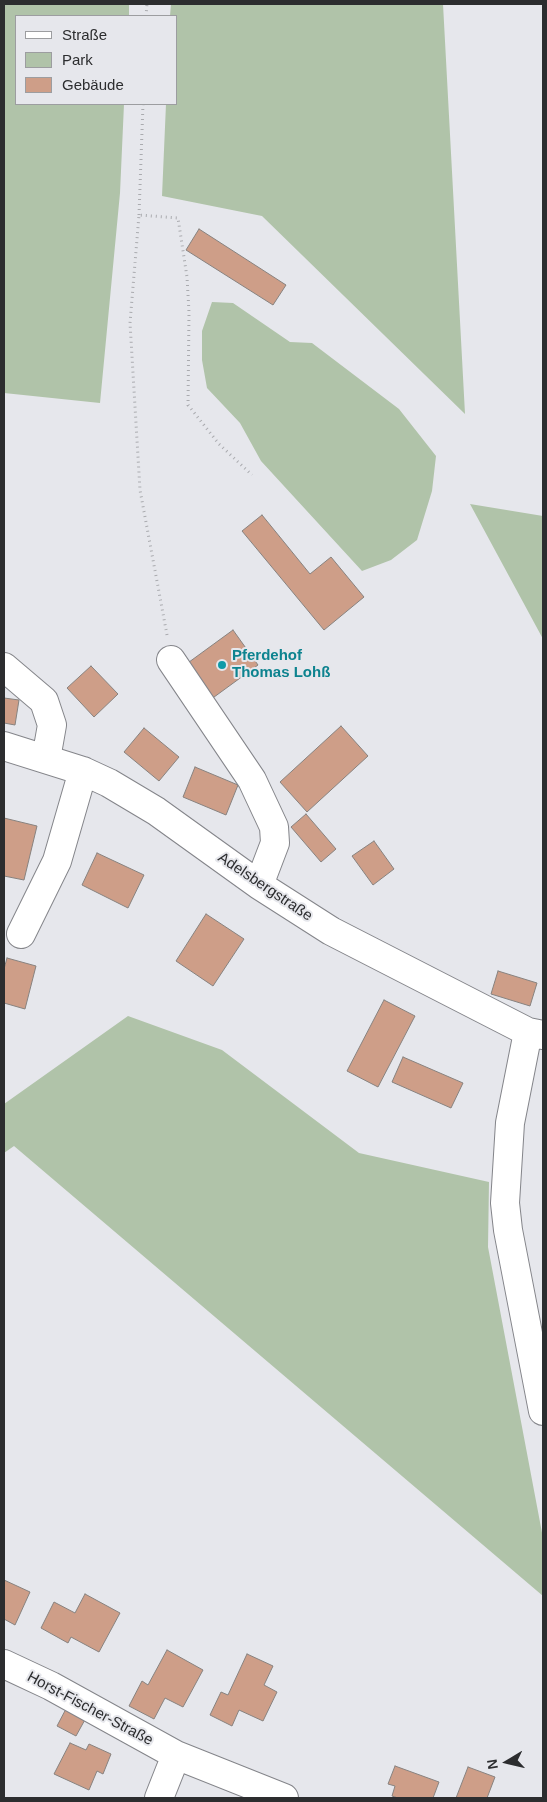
<!DOCTYPE html>
<html>
<head>
<meta charset="utf-8">
<style>
  body { margin:0 }
  #map { position:relative; width:547px; height:1802px; overflow:hidden; background:#e6e7ec; font-family:Arial,sans-serif }
  canvas { display:block }
  .frame { position:absolute; inset:0; border:5px solid #2c2d2f; pointer-events:none }
  .legend { position:absolute; left:15px; top:15px; width:162px; height:90px; box-sizing:border-box; background:#e6e7ec; border:1px solid #9c9da0; margin:0; padding:6px 9px; list-style:none; font-size:15px; color:#2c2d2f }
  .legend li { display:flex; align-items:center; gap:10px; height:25px }
  .legend b { width:25px; border:1px solid #9c9da0 }
  .north { position:absolute; left:482px; top:1737px; width:50px; height:50px; -webkit-text-stroke:4px #e6e7ec; paint-order:stroke; rotate:261deg; font-size:14px; font-weight:700; line-height:20px; text-align:center; color:#2c2d2f }
  .north::after { content:''; display:block; margin:auto; width:18px; height:22px; background:#2c2d2f; clip-path:polygon(50% 0,100% 100%,50% 72%,0 100%) }
</style>
</head>
<body>
<div id="map">
<canvas width="547" height="1802"></canvas>
<div class="frame"></div>
<ul class="legend">
<li><b style="height:6px;background:#fff"></b>Straße</li>
<li><b style="height:14px;background:#b0c3a9"></b>Park</li>
<li><b style="height:14px;background:#ce9e88"></b>Gebäude</li>
</ul>
<div class="north">N</div>
</div>
<script>
const context = document.querySelector('canvas').getContext('2d');
context.lineJoin = 'round';
function fill(path, color) {
  context.fillStyle = color;
  context.fill(path, 'evenodd');
}
function toPath(rows) {
  const path = new Path2D();
  for (const r of rows) {
    path.moveTo(r[0], r[1]);
    for (let i = 2; i < r.length; i += 2) path.lineTo(r[i], r[i + 1]);
  }
  return path;
}
function trace(path, color, width, dash) {
  context.strokeStyle = color;
  context.lineWidth = width;
  context.lineCap = dash ? 'butt' : 'round';
  context.setLineDash(dash || []);
  context.stroke(path);
}
function write(font, color, halo, rows, align = 'center') {
  context.font = font + ' Arial,sans-serif';
  context.lineWidth = 4;
  context.setLineDash([]);
  context.textBaseline = 'middle';
  context.strokeStyle = halo;
  context.fillStyle = color;
  for (const [text, x, y, turn = 0] of rows) {
    context.save();
    context.translate(x, y);
    context.rotate((+turn || 0) * Math.PI / 180);
    context.textAlign = isNaN(turn) ? turn : align;
    if (halo) context.strokeText(text, 0, 0);
    context.fillText(text, 0, 0);
    context.restore();
  }
}
const green = toPath([
  [4,4,129,4,129,16,16,16,16,104,124,104,120,193,100,403,4,393],
  [171,4,443,4,465,414,262,216,162,196,166,104,176,104,176,16,170,16],
  [212,302,233,303,290,342,312,343,399,409,436,456,432,491,417,540,391,560,362,571,261,461,240,423,207,388,202,360,202,331],
  [470,504,543,516,543,639],
  [128,1016,222,1050,359,1153,489,1182,488,1247,543,1538,543,1596,14,1146,4,1153,4,1104]
]);
const building = toPath([
  [199,229,286,285,273,305,186,250,199,229],
  [262,515,310,574,331,557,364,597,324,630,242,531,262,515],
  [233,630,258,665,210,700,185,665,233,630],
  [91,666,118,694,94,717,67,688,91,666],
  [4,698,19,700,15,725,4,723,4,698],
  [341,726,368,756,307,812,280,782,341,726],
  [144,728,179,757,159,781,124,752,144,728],
  [195,767,238,785,226,815,183,797,195,767],
  [306,814,336,849,321,862,291,827,306,814],
  [4,818,37,826,24,880,4,876,4,818],
  [374,841,394,869,373,885,352,856,374,841],
  [97,853,144,875,128,908,82,885,97,853],
  [206,914,244,939,213,986,176,961,206,914],
  [7,958,36,966,25,1009,4,1003,4,969,7,958],
  [498,971,537,983,530,1006,491,994,498,971],
  [384,1000,415,1016,378,1087,347,1071,384,1000],
  [403,1057,463,1083,451,1108,392,1082,403,1057],
  [4,1580,30,1592,15,1625,4,1619,4,1580],
  [85,1594,120,1613,99,1652,71,1637,68,1643,41,1628,54,1602,75,1613,85,1594],
  [167,1650,203,1670,183,1707,165,1698,154,1719,129,1706,142,1681,148,1685,167,1650],
  [247,1654,273,1666,264,1685,277,1692,263,1721,239,1710,232,1726,210,1715,221,1692,228,1695,247,1654],
  [67,1707,87,1716,76,1736,57,1726,67,1707],
  [70,1743,86,1750,89,1744,111,1754,103,1774,97,1771,89,1790,54,1774,70,1743],
  [395,1766,439,1782,433,1798,398,1798,392,1796,395,1786,388,1784,395,1766],
  [468,1767,495,1777,487,1798,456,1798,468,1767]
]);
const path = toPath([
  [146,16,147,4],
  [139,215,143,104],
  [167,635,140,490,130,323,139,215,178,218,187,277,189,312,188,405,219,444,252,475]
]);
const minor = toPath([
  [171,660,252,780,274,827,275,843,259,885],
  [4,667,44,701,52,725,46,759],
  [4,746,83,771,109,783,156,811,259,885,331,931,528,1032,543,1035],
  [21,934,57,861,83,771],
  [528,1032,510,1123,505,1203,508,1230,543,1411],
  [4,1664,51,1686,176,1755,284,1798],
  [159,1798,176,1755]
]);
const markers = [
  [222,665,5,"#0f9aa8"]
];
const cultureNames = [
  ["Pferdehof",232,656],
  ["Thomas Lohß",232,673]
];
const streetNames = [
  ["Adelsbergstraße",265,887,34],
  ["Horst-Fischer-Straße",90,1709,28]
];
fill(green, '#b0c3a9');
fill(building, '#ce9e88');
trace(building, '#87827f', 1);
trace(minor, '#84858a', 30);
trace(path, '#aaabaf', 3, [1, 4]);
trace(minor, '#fff', 28);
for (const [x, y, r, color] of markers) {
  const dot = new Path2D();
  dot.arc(x, y, r, 0, 2 * Math.PI);
  context.fillStyle = color;
  context.fill(dot);
  trace(dot, '#e6e7ec', 2);
}
write('bold 15px', '#0d838f', '#e6e7ec', cultureNames, 'left');
write('15px', '#2c2d2f', '#e6e7ec', streetNames);
</script>
</body>
</html>
